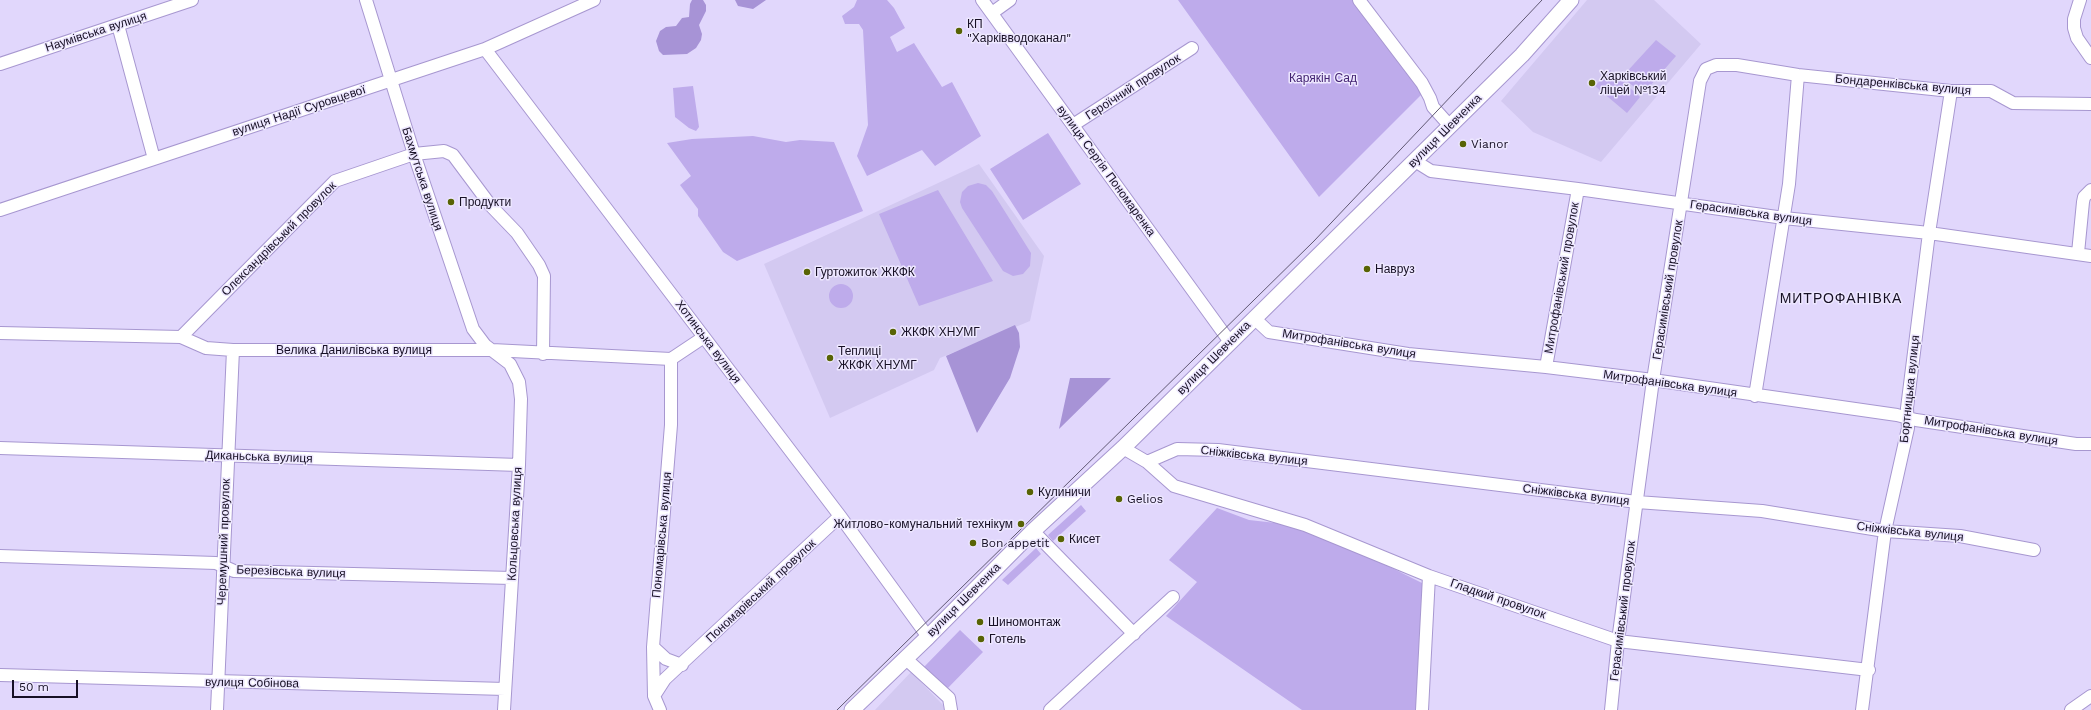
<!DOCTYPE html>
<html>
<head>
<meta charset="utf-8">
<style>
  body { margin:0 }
  #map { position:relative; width:2091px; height:710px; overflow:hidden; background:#e1d7fc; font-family:"Work Sans",sans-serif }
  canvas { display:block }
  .scale { position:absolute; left:12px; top:680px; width:66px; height:18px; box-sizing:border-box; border:2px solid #171025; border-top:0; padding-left:5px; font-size:12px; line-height:14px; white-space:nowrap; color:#171025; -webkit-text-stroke:3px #ede7ff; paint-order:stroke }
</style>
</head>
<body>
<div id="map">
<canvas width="2091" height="710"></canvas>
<div class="scale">50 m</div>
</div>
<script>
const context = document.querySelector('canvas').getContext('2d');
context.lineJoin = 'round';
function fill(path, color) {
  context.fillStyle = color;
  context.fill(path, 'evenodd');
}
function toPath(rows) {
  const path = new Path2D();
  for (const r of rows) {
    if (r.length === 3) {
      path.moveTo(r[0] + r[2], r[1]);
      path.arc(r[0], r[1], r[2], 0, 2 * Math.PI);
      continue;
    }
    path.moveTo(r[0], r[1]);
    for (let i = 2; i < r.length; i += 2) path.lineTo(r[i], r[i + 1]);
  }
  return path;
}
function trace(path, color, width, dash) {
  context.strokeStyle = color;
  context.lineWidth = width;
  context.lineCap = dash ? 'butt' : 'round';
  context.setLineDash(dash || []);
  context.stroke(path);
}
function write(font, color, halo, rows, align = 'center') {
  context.font = font + ' "Work Sans",sans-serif';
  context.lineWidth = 3;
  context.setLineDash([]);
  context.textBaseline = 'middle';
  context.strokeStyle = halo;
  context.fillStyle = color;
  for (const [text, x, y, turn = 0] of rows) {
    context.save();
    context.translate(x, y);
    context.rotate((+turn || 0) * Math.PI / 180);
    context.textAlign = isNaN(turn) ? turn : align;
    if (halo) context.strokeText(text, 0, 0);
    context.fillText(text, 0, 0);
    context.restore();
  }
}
const built = toPath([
  [1587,0,1654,0,1701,44,1601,162,1533,132,1501,101],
  [979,164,1044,256,1030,321,940,358,934,370,830,418,764,264],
  [911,672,943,705,944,710,875,710]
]);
const green = toPath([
  [857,0,887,0,894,8,905,28,890,37,897,52,914,43,942,87,952,82,981,136,935,166,922,150,867,176,857,156,868,125,863,30,859,24,845,24,842,16,854,7],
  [1178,0,1355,0,1424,92,1319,197],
  [1656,40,1676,56,1643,94,1622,77],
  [1610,70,1640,97,1627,113,1595,86],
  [693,86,699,127,696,131,689,128,675,117,673,88],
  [1048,133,1081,184,1023,220,990,169],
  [753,136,786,142,800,140,834,142,863,211,737,261,723,252,698,216,698,209,680,185,691,176,667,143,692,139],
  [978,183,986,185,992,191,1031,253,1030,266,1023,274,1013,276,1003,271,962,208,960,202,962,192,968,186],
  [938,190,993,281,919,306,879,214],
  [841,296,12],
  [1081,505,1086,511,1053,541,1048,535],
  [1217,508,1249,520,1294,525,1342,543,1424,584,1417,710,1302,710,1166,616,1197,582,1169,560],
  [1036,548,1041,554,1008,585,1002,580],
  [960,630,983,652,946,690,923,668]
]);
const forest = toPath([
  [692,0,703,0,706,5,706,11,699,25,702,34,701,40,696,48,687,54,663,55,659,51,656,41,660,31,666,27,676,26,682,18,689,17,690,4],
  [735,0,766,0,753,9,738,6],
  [1015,325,1019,333,1020,347,1010,378,977,433,946,356],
  [1070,378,1111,378,1059,429]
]);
const minor = toPath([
  [366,0,414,154,473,329,485,345,510,364,519,382,521,399,519,465,504,710],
  [982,0,1230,342],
  [1359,0,1422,83,1430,98,1433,107,1450,126],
  [2080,0,2074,19,2074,28,2077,38,2091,58],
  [992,13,1010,0],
  [118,25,154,159],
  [485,49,840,516,928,637],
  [0,64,192,0],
  [1073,125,1192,48],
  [1415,161,1431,171,1578,189,1784,218,1929,233,2091,256],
  [0,210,485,49,594,0],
  [2078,253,2083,202,2084,197,2091,190],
  [1254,318,1269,332,1408,354,1546,367,1653,380,1897,415,1916,420,2076,444,2091,444],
  [0,333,181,337,206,348,233,350,492,350,671,359,704,337],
  [181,337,335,181,414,154,444,151,453,155,491,206,517,233,539,265,544,276,543,354],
  [1546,367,1578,189],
  [1755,396,1789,184,1798,75],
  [0,448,519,465],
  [1123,448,1147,462,1177,449,1218,450,1637,502,1762,511,1885,531,1960,536,2034,550],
  [1147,462,1174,486,1305,525,1429,576,1618,641,1869,670],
  [1033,531,1134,634],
  [0,556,216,563,234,571,512,578],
  [653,647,666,659,682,665],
  [905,658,949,698,951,710],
  [0,675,505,689],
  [654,696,665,679,840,516],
  [217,710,233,350],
  [660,710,654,696,653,647,671,425,671,359],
  [1050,710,1173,597],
  [1422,710,1429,576],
  [1611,710,1618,641,1653,380,1700,81,1706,69,1716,65,1737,65,1798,75,1951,91,1991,91,2013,103,2091,104],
  [1862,710,1885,531,1908,428,1907,408,1929,233,1951,91],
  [2071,710,2091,696]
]);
const major = toPath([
  [852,710,928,637,1033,531,1123,448,1522,55,1571,0]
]);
const tram = toPath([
  [837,710,1314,241,1542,0]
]);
const markers = [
  [959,31,4,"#586304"],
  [1592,83,4,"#586304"],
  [1463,144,4,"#586304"],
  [451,202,4,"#586304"],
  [1367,269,4,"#586304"],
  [807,272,4,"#586304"],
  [893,332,4,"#586304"],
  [830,358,4,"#586304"],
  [1030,492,4,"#586304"],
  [1119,499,4,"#586304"],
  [1021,524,4,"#586304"],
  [1061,539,4,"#586304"],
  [973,543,4,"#586304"],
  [980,622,4,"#586304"],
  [981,639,4,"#586304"]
];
const poiNames = [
  ["КП",967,24],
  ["\"Харківводоканал\"",967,38],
  ["Харківський",1600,76],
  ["ліцей №134",1600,90],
  ["Vianor",1471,144],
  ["Продукти",459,202],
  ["Навруз",1375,269],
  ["Гуртожиток ЖКФК",815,272],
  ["ЖКФК ХНУМГ",901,332],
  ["Теплиці",838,351],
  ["ЖКФК ХНУМГ",838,365],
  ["Кулиничи",1038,492],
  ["Gelios",1127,499],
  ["Житлово-комунальний технікум",1013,524,"right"],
  ["Кисет",1069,539],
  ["Bon appetit",981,543],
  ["Шиномонтаж",988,622],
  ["Готель",989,639]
];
const streetNames = [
  ["Наумівська вулиця",96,32,-18],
  ["Бондаренківська вулиця",1903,85,5],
  ["Героїчний провулок",1133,87,-33],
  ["вулиця Надії Суровцевої",299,111,-18],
  ["вулиця Шевченка",1445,131,-45],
  ["вулиця Сергія Пономаренка",1106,171,54],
  ["Бахмутська вулиця",422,179,72],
  ["Герасимівська вулиця",1751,213,8],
  ["Олександрівський провулок",279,239,-45],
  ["Митрофанівський провулок",1562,278,-80],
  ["Герасимівський провулок",1668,290,-81],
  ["Хотинська вулиця",708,342,53],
  ["Митрофанівська вулиця",1349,344,9],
  ["Велика Данилівська вулиця",354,350],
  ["вулиця Шевченка",1214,358,-45],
  ["Митрофанівська вулиця",1670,384,8],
  ["Бортницька вулиця",1910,389,-84],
  ["Митрофанівська вулиця",1991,431,9],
  ["Сніжківська вулиця",1254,456,6],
  ["Диканьська вулиця",259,457,2],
  ["Сніжківська вулиця",1576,495,7],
  ["Кольцовська вулиця",515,524,-87],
  ["Сніжківська вулиця",1910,532,6],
  ["Пономарівська вулиця",662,535,-85],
  ["Черемушний провулок",224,542,-88],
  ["Березівська вулиця",291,572,2],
  ["Пономарівський провулок",761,591,-43],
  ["Гладкий провулок",1498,599,19],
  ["вулиця Шевченка",964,600,-45],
  ["Герасимівський провулок",1623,611,-83],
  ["вулиця Собінова",252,683,1]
];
const parkNames = [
  ["Карякін Сад",1323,78]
];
const quarterNames = [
  ["МИТРОФАНІВКА",1841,299]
];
fill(built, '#d3c9f1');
fill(green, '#beabeb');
fill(forest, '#a793d6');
trace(minor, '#a797d0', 14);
trace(major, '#a797d0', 17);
trace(minor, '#fff', 12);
trace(major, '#fff', 15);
trace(tram, '#605873', 1);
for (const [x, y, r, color] of markers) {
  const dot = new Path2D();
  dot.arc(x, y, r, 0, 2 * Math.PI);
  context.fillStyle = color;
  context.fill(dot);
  trace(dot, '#ede7ff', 1.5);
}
write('12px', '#171025', '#ede7ff', poiNames, 'left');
write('12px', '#171025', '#ede7ff', streetNames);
write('12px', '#442473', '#ede7ff', parkNames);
context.letterSpacing = '1px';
write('14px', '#171025', '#ede7ff', quarterNames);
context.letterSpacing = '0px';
</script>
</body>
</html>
